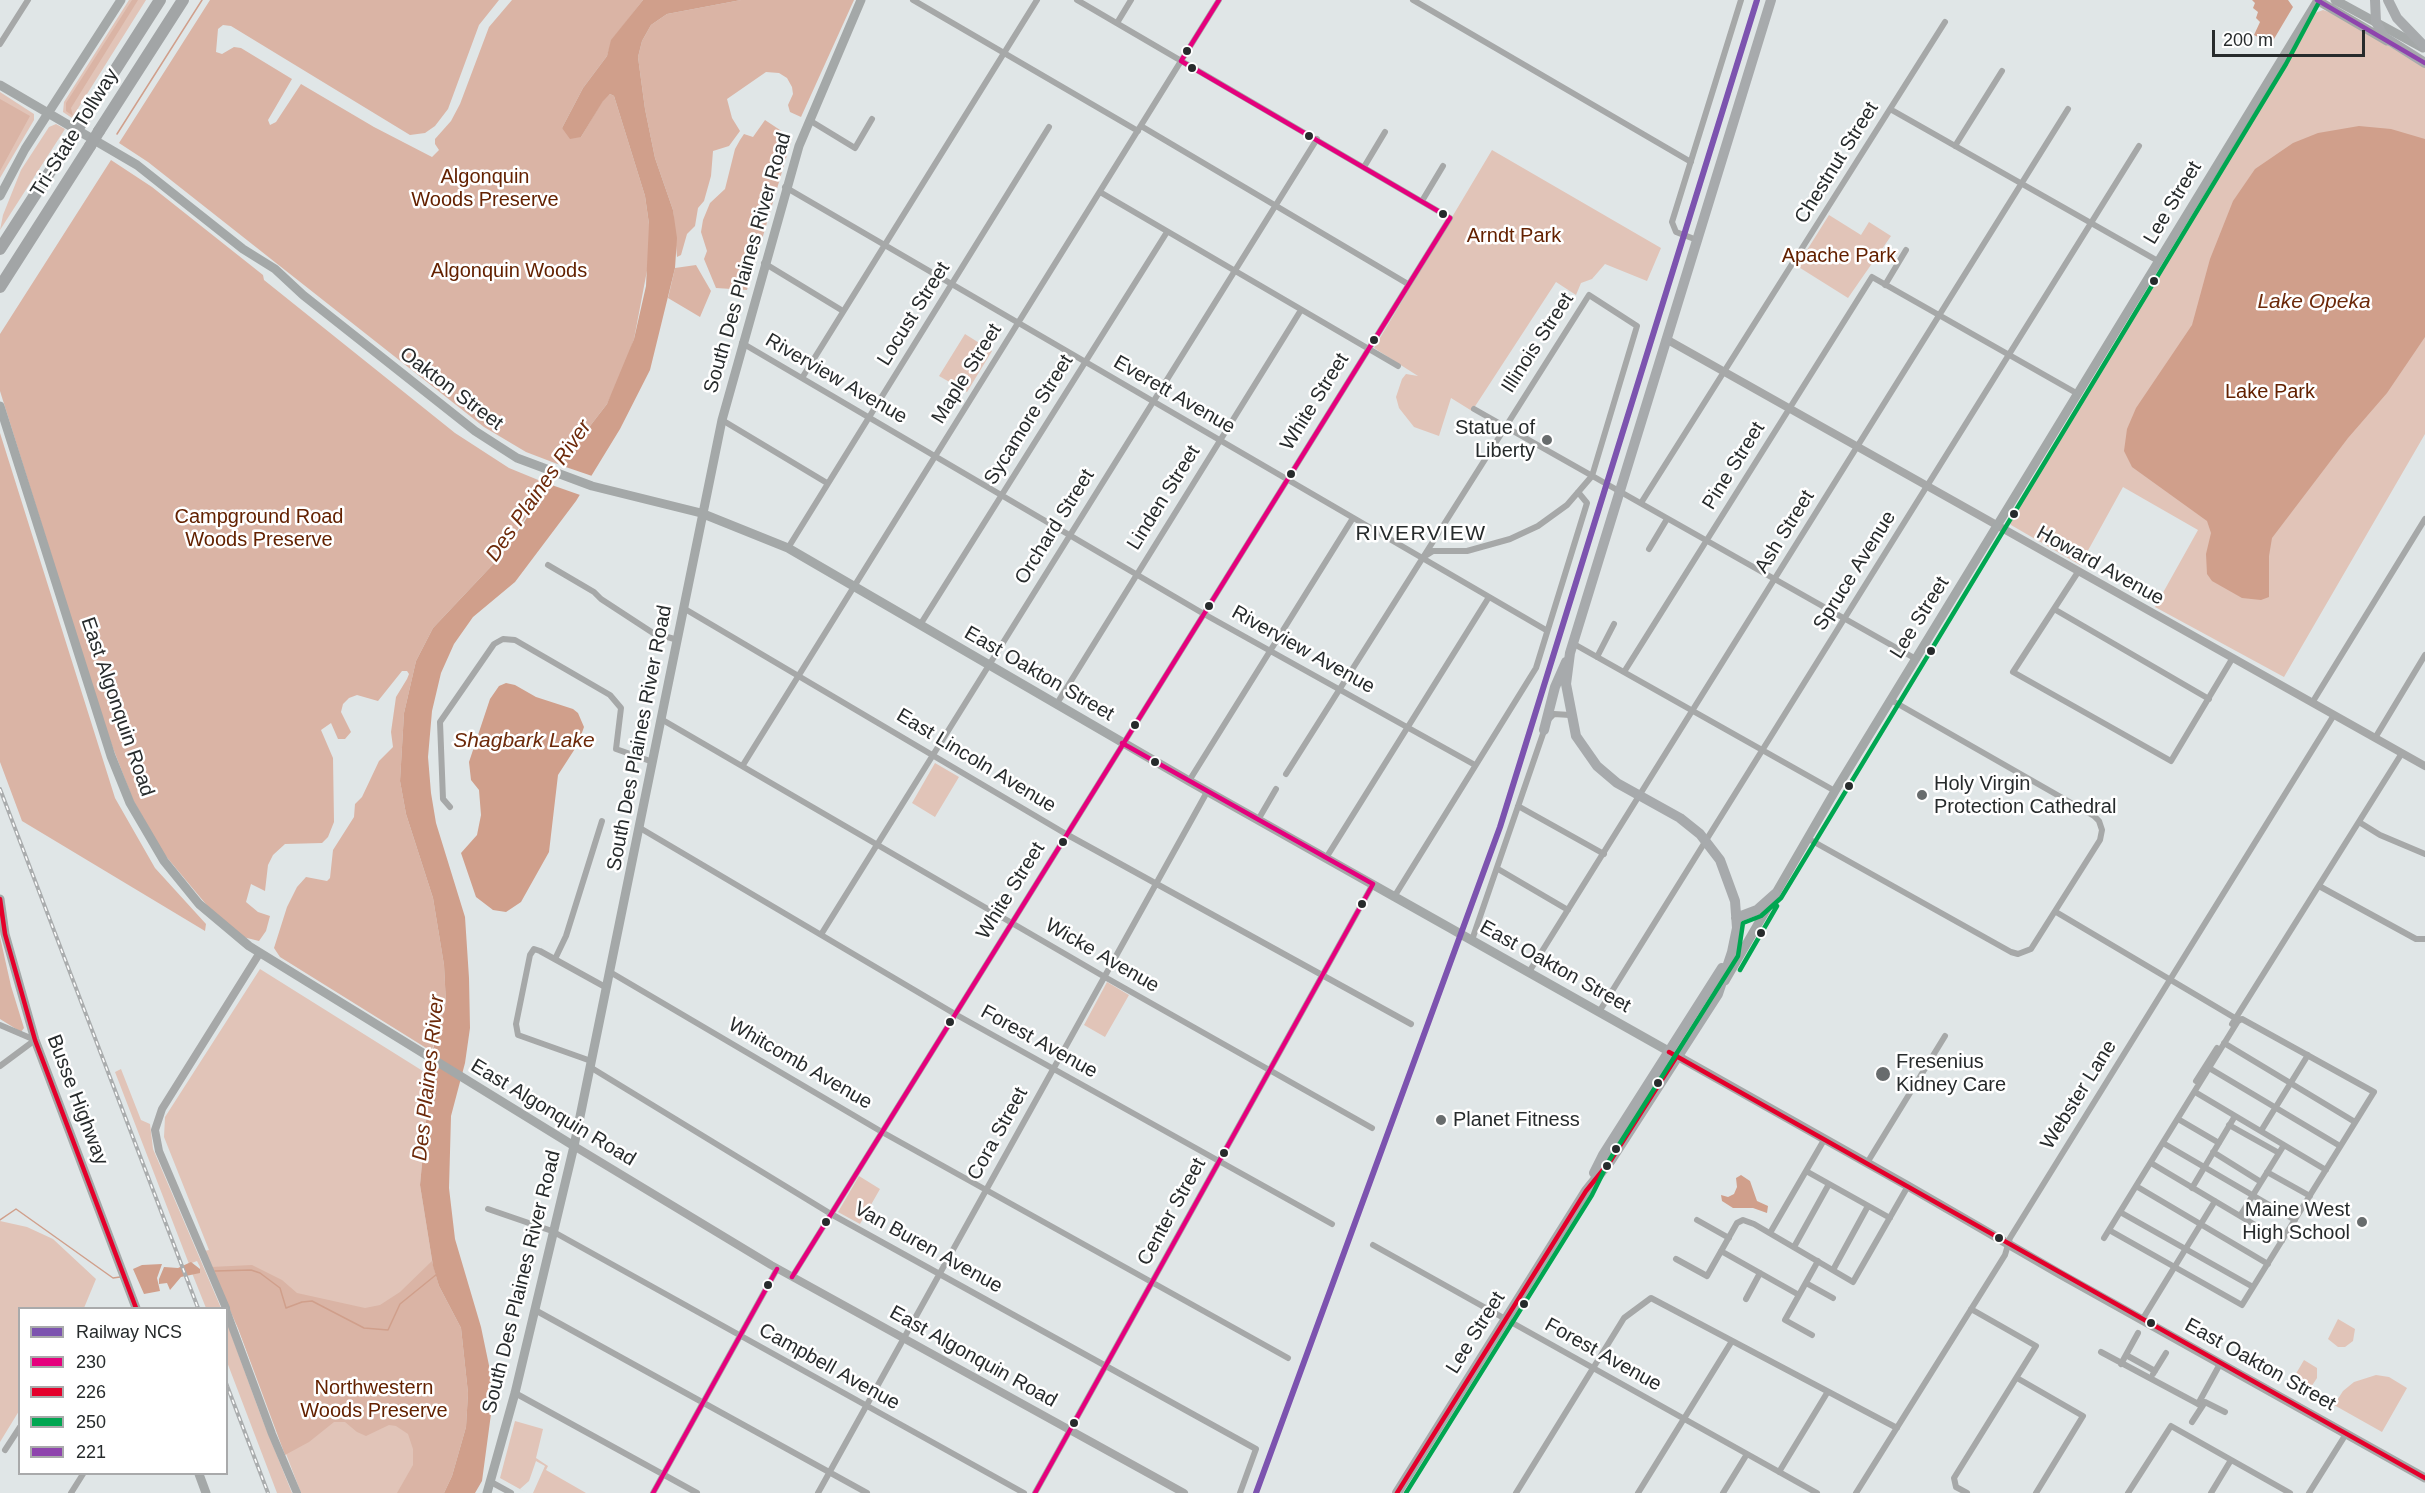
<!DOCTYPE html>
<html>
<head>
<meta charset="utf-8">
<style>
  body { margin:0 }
  #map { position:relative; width:2425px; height:1493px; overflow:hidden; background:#e0e6e7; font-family:Helvetica,sans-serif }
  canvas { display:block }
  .legend { position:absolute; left:18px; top:1307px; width:210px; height:168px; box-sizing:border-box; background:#fff; border:2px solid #a9aaab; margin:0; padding:8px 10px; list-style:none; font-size:18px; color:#272b2c }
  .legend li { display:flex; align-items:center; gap:12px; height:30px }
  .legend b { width:30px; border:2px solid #a9aaab }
  .scale { position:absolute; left:2212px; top:30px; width:153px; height:27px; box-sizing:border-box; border:3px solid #272b2c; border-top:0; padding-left:8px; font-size:18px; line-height:21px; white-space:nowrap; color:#272b2c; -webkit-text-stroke:4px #fff; paint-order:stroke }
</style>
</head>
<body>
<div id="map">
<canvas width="2425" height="1493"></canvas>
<ul class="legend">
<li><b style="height:8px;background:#7c53af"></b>Railway NCS</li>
<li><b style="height:8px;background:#e5007d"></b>230</li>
<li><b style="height:8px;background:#e4002b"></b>226</li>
<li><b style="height:8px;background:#00a651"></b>250</li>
<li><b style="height:8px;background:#8e44ad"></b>221</li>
</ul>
<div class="scale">200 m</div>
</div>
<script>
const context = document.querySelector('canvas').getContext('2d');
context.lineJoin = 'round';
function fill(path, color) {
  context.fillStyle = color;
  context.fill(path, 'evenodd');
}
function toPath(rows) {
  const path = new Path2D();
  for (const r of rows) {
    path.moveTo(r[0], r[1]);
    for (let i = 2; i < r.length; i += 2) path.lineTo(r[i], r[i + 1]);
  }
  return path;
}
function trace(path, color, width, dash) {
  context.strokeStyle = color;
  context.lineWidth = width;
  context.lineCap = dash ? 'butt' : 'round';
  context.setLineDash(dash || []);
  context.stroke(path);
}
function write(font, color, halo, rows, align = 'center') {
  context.font = font + ' Helvetica,sans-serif';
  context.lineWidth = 5;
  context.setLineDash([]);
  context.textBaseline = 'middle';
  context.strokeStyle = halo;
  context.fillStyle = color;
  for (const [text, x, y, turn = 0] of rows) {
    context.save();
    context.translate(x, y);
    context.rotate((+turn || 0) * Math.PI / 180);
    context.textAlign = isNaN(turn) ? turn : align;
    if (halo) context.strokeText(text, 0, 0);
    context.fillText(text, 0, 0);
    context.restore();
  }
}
const green = toPath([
  [129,0,146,0,72,118,63,112,64,102],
  [2323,10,2332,13,2425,67,2425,434,2284,677,2155,607,2198,530,2123,487,2080,565,2011,525,2008,520,2227,163,2315,13],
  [0,92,34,114,34,120,0,178],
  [56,124,65,129,0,230,3,215,21,170,49,127],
  [1492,150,1661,248,1647,281,1605,264,1592,279,1581,283,1576,295,1556,282,1472,411,1451,398,1439,436,1414,427,1399,408,1396,397,1402,379,1406,374,1418,376,1374,348],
  [1829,215,1861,235,1869,222,1891,236,1848,298,1797,266],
  [965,334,992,351,967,392,939,376],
  [935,763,959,777,935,817,912,803],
  [260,969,426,1073,427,1111,420,1185,432,1260,444,1493,301,1493,238,1328,204,1251,209,1250,164,1137,165,1117],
  [1107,982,1129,995,1105,1037,1084,1025],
  [121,1069,141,1120,150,1124,153,1149,221,1308,206,1308,192,1273,200,1273,200,1267,197,1261,189,1264,115,1072],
  [859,1176,880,1189,860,1224,838,1212],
  [0,1221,27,1227,53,1239,96,1279,84,1308,20,1308,19,1411,0,1442],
  [2338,1319,2355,1329,2353,1341,2345,1347,2338,1347,2328,1339],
  [226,1320,261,1416,292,1493,277,1493,227,1362],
  [2304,1360,2317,1368,2317,1378,2311,1387,2294,1377],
  [2376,1375,2389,1377,2407,1388,2382,1432,2334,1405,2343,1391,2354,1382],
  [515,1421,543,1429,536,1458,548,1466,546,1470,586,1493,533,1493,545,1466,536,1461,529,1481,520,1489,527,1493,500,1478]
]);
const forest = toPath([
  [132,0,138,0,71,108,73,116,66,111,66,103],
  [210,0,499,0,479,25,448,109,435,126,425,133,410,135,231,26,223,25,218,29,216,52,222,54,234,47,241,48,292,79,268,120,270,125,276,122,301,84,374,127,432,157,439,150,435,144,435,139,451,121,460,104,489,27,512,0,643,0,612,40,607,56,583,88,562,128,581,137,603,100,610,94,614,96,645,196,649,224,649,260,634,339,622,374,607,404,560,465,526,452,484,427,148,162,119,143],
  [741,0,854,0,801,117,790,112,788,105,793,94,792,87,787,78,779,73,766,72,727,99,732,118,740,131,729,146,713,151,711,176,704,201,698,208,695,226,687,234,681,255,677,257,673,210,655,158,645,109,638,57,642,41,651,25,667,14],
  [0,99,30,116,0,171],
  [765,120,792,138,747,290,716,288,704,259,707,251,701,232,703,220,710,203,725,189,735,149,740,140,744,134,753,137],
  [111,160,152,187,263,275,264,280,455,433,509,468,548,484,499,558,433,628,416,661,404,713,400,781,406,814,433,898,444,965,446,1004,440,1032,431,1051,280,957,274,948,287,907,297,887,306,877,327,881,330,878,333,850,354,817,355,804,362,797,379,761,393,747,391,732,396,697,407,679,409,674,407,671,402,671,378,701,357,695,349,698,343,704,341,712,351,732,345,739,338,739,331,723,321,730,333,758,334,822,328,837,322,843,285,844,273,855,268,865,265,891,251,884,246,902,258,912,270,916,266,931,259,941,243,937,210,909,164,854,133,800,106,730,0,391,0,334],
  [696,265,711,291,700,317,668,298,675,268],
  [0,433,115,798,155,868,206,924,205,931,22,821,0,762],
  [0,937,11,986,24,1028,21,1032,0,1019],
  [432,1261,439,1286,461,1328,468,1393,466,1427,452,1476,444,1493,397,1493,413,1465,413,1449,408,1434,396,1426,389,1425,366,1436,357,1432,345,1422,334,1422,309,1442,285,1455,238,1328,211,1267,252,1265,282,1280,297,1293,365,1308,380,1305,400,1292]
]);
const water = toPath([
  [643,0,741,0,667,14,651,25,642,41,638,57,645,109,655,158,673,210,677,238,675,268,650,370,620,429,576,501,515,582,473,617,454,644,441,673,432,711,428,757,431,793,436,823,465,917,469,978,470,1028,465,1063,451,1116,449,1188,455,1239,481,1327,491,1375,491,1414,482,1481,475,1493,444,1493,452,1476,466,1427,468,1393,461,1328,439,1286,433,1266,420,1185,427,1111,426,1073,446,1004,444,965,433,898,406,814,400,781,404,713,416,661,433,628,499,558,521,527,560,465,607,404,634,339,646,286,649,224,645,196,614,96,610,94,603,101,581,137,570,139,562,128,583,88,607,56,611,40],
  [2252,0,2288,0,2293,7,2271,44,2254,35,2260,22,2256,18,2258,12,2253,8,2255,3],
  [2359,126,2391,129,2425,139,2425,337,2387,393,2348,438,2272,538,2269,556,2269,597,2261,600,2242,598,2212,581,2207,574,2206,554,2211,533,2207,521,2132,467,2124,451,2127,429,2136,408,2192,325,2210,259,2233,201,2255,169,2293,143,2318,133],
  [506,683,515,685,536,697,573,709,578,713,584,727,578,744,558,775,549,852,521,902,506,912,493,910,476,897,461,853,477,835,481,815,479,790,471,780,469,762,490,699,499,686],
  [1741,1175,1750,1181,1757,1201,1768,1206,1767,1213,1753,1208,1733,1208,1722,1201,1721,1195,1728,1197,1734,1194,1737,1187,1736,1178],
  [191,1262,200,1269,200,1273,181,1277,170,1290,167,1283,159,1284,159,1279,164,1267,178,1268],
  [162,1264,157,1278,160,1291,144,1294,133,1269,142,1265]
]);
const pier = toPath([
  [557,464,595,477,583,496,546,483]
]);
const stream = toPath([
  [117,134,202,0],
  [0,1220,16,1209,113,1278,120,1277],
  [215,1271,251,1270,260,1273,280,1288,286,1308,302,1302,312,1301,364,1328,388,1330,400,1304,437,1274]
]);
const minor = toPath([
  [913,0,1138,131],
  [1413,0,1691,162],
  [1117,23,1131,0],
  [0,44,28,0],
  [1890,109,2158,261],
  [809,120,855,148,872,119],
  [1141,126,1408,284],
  [1955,146,2002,71],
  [1364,167,1385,132],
  [785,187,1546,630],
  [1100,192,1398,366],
  [1422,201,1443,166],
  [1697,240,1676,232,1672,222,1741,0],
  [764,263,843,311],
  [1885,285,1906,250],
  [742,343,1204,614,1475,765],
  [802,378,1037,0],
  [1474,409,1916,659],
  [722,420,827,483],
  [1641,503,1945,22],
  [788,548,1049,127],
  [1649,549,1667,519],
  [548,565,594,592,601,599,653,633,678,640],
  [2078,572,2013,672,2171,761,2232,659],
  [685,609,1066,834,1411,1024],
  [2054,609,2209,699],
  [920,625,1167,232],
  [1574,644,1835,791],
  [1597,657,1614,624],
  [1624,672,1872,277,2078,394],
  [2312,703,2425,519],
  [1056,705,1301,310],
  [661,719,1103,976,1372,1128],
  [1549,719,1554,714,1570,715],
  [2375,738,2425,655],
  [743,765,1219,0],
  [1286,774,1589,295,1637,326,1592,476,1567,505,1538,526,1510,539,1467,551,1433,551,1422,558],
  [1189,781,1353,518],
  [1518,806,1604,854],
  [450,807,443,799,440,722,494,644,503,639,515,640,610,695,621,708,616,749,653,762],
  [1258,820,1276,789],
  [2359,822,2380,835,2425,854],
  [640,828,955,1014,1332,1224],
  [1807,838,2011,952,2018,954,2031,949,2100,840,2102,830,2099,821,2094,816,1891,700],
  [1326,858,1489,597],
  [1498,869,1568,910],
  [2319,886,2416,939,2425,939],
  [1394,897,1536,668,1587,503,1578,492],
  [2056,912,2235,1018],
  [822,933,1317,139],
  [1472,940,1545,728],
  [555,959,566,936,602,821],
  [610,972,882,1132,1288,1358],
  [1529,972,2068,109],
  [1599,1012,2139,146],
  [2232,1024,2402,753],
  [0,1025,35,1040],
  [2224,1043,2355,1122],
  [591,1061,518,1035,516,1024,530,955,534,949,540,951,607,988],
  [0,1066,35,1040],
  [590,1067,831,1214,1256,1449,1240,1493],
  [2209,1068,2340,1146],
  [2196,1081,2217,1048],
  [2195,1092,2326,1170],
  [2178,1119,2219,1143],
  [2229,1125,2279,1153],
  [2261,1131,2308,1055],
  [2163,1143,2295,1220],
  [2213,1152,2261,1182],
  [1867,1163,1945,1036],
  [2151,1163,2282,1241],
  [1806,1171,1890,1218],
  [2267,1172,2310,1196],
  [2136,1186,2268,1264],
  [2192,1188,2235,1116],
  [488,1209,552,1231,1024,1493],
  [2120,1212,2253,1287],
  [2240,1216,2284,1145],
  [1697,1220,1729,1238],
  [1770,1233,1824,1140],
  [2104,1238,2136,1186,2238,1021,2242,1019,2374,1092,2242,1305,2109,1230],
  [1373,1245,1817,1493],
  [1794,1247,1829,1184],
  [1721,1251,1799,1295],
  [1676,1259,1707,1276,1737,1223,1743,1220,1754,1224,1853,1282,1908,1186],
  [1833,1270,1868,1206],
  [792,1277,1450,218,1077,0],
  [1806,1283,1833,1298],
  [1746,1299,1760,1273],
  [535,1310,867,1493],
  [2142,1320,2215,1201],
  [1812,1335,1785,1320,1818,1261],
  [2101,1352,2202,1406],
  [2126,1355,2155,1371],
  [2121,1364,2138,1333],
  [2153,1374,2166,1353],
  [2017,1378,2083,1416,2036,1493],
  [515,1393,697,1493],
  [2198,1404,2220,1364],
  [2192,1422,2205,1402,2225,1412],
  [5,1450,20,1427],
  [1779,1472,1827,1393],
  [491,1482,511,1493],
  [71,1493,83,1474],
  [653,1493,777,1269],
  [818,1493,1207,792],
  [1035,1493,1373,884],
  [1516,1493,1624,1318,1651,1298,1897,1428],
  [1638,1493,1732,1341],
  [1723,1493,1747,1454],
  [1856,1493,2005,1255,2010,1238,2334,715],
  [1967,1493,1956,1487,1954,1478,2036,1346,1971,1309],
  [2128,1493,2171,1426,2290,1493],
  [2211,1493,2231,1460],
  [2309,1493,2346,1434]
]);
const tertiary = toPath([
  [1666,339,2425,766],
  [574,1146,771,1265,1184,1493],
  [226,1308,159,1151,155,1130,162,1109,259,954],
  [226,1310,272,1434,297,1493]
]);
const secondary = toPath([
  [2317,0,2387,41],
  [2335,0,2423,48],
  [0,85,137,165,243,249,275,269,303,295,475,431,517,458,592,486,701,513,788,548,1189,781,1908,1186,2060,1274,2425,1478],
  [0,196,25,149,121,0],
  [0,406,111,756,130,803,164,861,199,904,249,946,574,1146],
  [0,899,5,934,35,1040,136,1308],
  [1725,981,1835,791,2318,0],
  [199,1474,206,1493],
  [487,1493,515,1393,574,1146,722,420,799,146,861,0]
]);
const primary = toPath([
  [2375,0,2376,22,2384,37,2425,63],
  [2388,0,2397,18,2425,47],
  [1544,730,1555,687,1566,662],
  [1736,918,1757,910,1775,894],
  [1594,1173,1603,1155,1722,968],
  [1397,1493,1586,1191,1611,1160,1718,994,1732,952,1737,928,1735,901,1720,860,1700,834,1680,818,1617,783,1597,766,1576,736,1566,684,1570,653,1771,0]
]);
const motorway = toPath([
  [82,122,160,0],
  [99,131,183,0],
  [0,249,73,136],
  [0,287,90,146]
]);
const rail = toPath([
  [0,789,198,1308],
  [226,1383,268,1493]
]);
const motorwayBridge = toPath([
  [73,136,82,122],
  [90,146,99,131]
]);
const bus1 = toPath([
  [1181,61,1450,218],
  [1181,61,1219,0],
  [1122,743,1373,884],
  [792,1277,1450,218],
  [653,1493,777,1269],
  [1035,1493,1373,884]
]);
const bus2 = toPath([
  [0,899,5,934,35,1040,136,1308],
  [1669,1052,2425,1478],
  [1397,1493,1586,1191,1611,1160,1677,1056]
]);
const bus3 = toPath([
  [1740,970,1777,906],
  [1406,1493,1592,1195,1610,1159,1738,956,1743,923,1761,916,1781,898,2286,64,2318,4]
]);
const bus4 = toPath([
  [2317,0,2425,63]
]);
const rail1 = toPath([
  [1256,1493,1500,827,1757,0]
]);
const markers = [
  [1187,51,5,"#272b2c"],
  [1192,68,5,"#272b2c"],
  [1309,136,5,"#272b2c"],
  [1443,214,5,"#272b2c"],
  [2154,281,5,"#272b2c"],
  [1374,340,5,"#272b2c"],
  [1547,440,6,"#686c6d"],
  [1291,474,5,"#272b2c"],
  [2014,514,5,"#272b2c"],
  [1209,606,5,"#272b2c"],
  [1931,651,5,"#272b2c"],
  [1135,725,5,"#272b2c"],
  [1155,762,5,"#272b2c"],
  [1849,786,5,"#272b2c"],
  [1922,795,6,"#686c6d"],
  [1063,842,5,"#272b2c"],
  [1362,904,5,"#272b2c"],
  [1761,933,5,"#272b2c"],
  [950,1022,5,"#272b2c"],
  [1883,1074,8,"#686c6d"],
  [1658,1083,5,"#272b2c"],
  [1441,1120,6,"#686c6d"],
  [1616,1149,5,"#272b2c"],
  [1224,1153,5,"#272b2c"],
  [1607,1166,5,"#272b2c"],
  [826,1222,5,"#272b2c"],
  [2362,1222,6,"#686c6d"],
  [1999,1238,5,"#272b2c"],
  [768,1285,5,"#272b2c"],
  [1524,1304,5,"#272b2c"],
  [2151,1323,5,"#272b2c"],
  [1074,1423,5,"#272b2c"]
];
const streetNames = [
  ["Tri-State Tollway",75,133,-58],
  ["Chestnut Street",1837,163,-58],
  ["Lee Street",2173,203,-59],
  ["South Des Plaines River Road",748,263,-74],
  ["Locust Street",914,314,-58],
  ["Illinois Street",1538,343,-57],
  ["Maple Street",967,374,-58],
  ["Riverview Avenue",836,379,30],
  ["Oakton Street",451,389,37],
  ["Everett Avenue",1174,395,30],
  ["White Street",1315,402,-58],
  ["Sycamore Street",1029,420,-58],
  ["Pine Street",1734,466,-58],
  ["Linden Street",1164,498,-58],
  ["Orchard Street",1055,527,-58],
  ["Ash Street",1785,532,-58],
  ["Howard Avenue",2100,566,29],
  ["Spruce Avenue",1855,571,-58],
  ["Lee Street",1920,618,-58],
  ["Riverview Avenue",1303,650,29],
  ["East Oakton Street",1039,674,30],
  ["East Algonquin Road",117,707,71],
  ["South Des Plaines River Road",640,738,-79],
  ["East Lincoln Avenue",976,761,31],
  ["White Street",1011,891,-58],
  ["Wicke Avenue",1102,956,30],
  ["East Oakton Street",1555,967,29],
  ["Forest Avenue",1039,1042,29],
  ["Whitcomb Avenue",800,1064,30],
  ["Webster Lane",2079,1095,-58],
  ["Busse Highway",77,1100,69],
  ["East Algonquin Road",553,1113,31],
  ["Cora Street",998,1134,-61],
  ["Center Street",1172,1212,-61],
  ["Van Buren Avenue",928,1248,29],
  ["South Des Plaines River Road",522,1282,-76],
  ["Lee Street",1476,1333,-58],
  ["Forest Avenue",1603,1355,29],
  ["East Algonquin Road",973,1357,29],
  ["East Oakton Street",2260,1365,29],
  ["Campbell Avenue",829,1367,29]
];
const parkNames = [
  ["Algonquin",485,177],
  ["Woods Preserve",485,200],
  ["Arndt Park",1514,236],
  ["Apache Park",1839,256],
  ["Algonquin Woods",509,271],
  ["Lake Park",2270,392],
  ["Campground Road",259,517],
  ["Woods Preserve",259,540],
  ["Northwestern",374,1388],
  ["Woods Preserve",374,1411]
];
const poiNames = [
  ["Statue of",1535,428,"right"],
  ["Liberty",1535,451,"right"],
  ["Holy Virgin",1934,784],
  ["Protection Cathedral",1934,807],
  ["Fresenius",1896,1062],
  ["Kidney Care",1896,1085],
  ["Planet Fitness",1453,1120],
  ["Maine West",2350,1210,"right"],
  ["High School",2350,1233,"right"]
];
const waterNames = [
  ["Lake Opeka",2314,302],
  ["Des Plaines River",539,491,-55],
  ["Shagbark Lake",524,741],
  ["Des Plaines River",429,1078,-84]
];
const neighbourhoodNames = [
  ["RIVERVIEW",1421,534]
];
fill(green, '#e1c4b8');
fill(forest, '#dab4a5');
fill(water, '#d09f8b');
fill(pier, '#e0e6e7');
trace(stream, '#d09f8b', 1.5);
trace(minor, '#a6a8a8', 6);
trace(tertiary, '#a6a8a8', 8);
trace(secondary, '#a4a8a8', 9);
trace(primary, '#a7aaac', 10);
trace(motorway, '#a2a5a6', 12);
trace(rail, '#aaadae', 4);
trace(rail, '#fff', 1.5, [4.5]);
trace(motorwayBridge, '#a2a5a6', 12);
trace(bus1, '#e5007d', 4.5);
trace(bus2, '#e4002b', 4.5);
trace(bus3, '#00a651', 4.5);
trace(bus4, '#8e44ad', 4.5);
trace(rail1, '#7c53af', 6);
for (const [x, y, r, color] of markers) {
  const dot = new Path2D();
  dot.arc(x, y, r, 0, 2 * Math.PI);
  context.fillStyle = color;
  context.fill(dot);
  trace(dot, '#fff', 2);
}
write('20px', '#272b2c', '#fff', streetNames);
write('20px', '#632100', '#fff', parkNames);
write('20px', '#272b2c', '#fff', poiNames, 'left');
write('italic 21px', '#6c290a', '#fff', waterNames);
context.letterSpacing = '1.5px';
write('21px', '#272b2c', '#fff', neighbourhoodNames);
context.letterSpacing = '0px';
</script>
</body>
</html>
